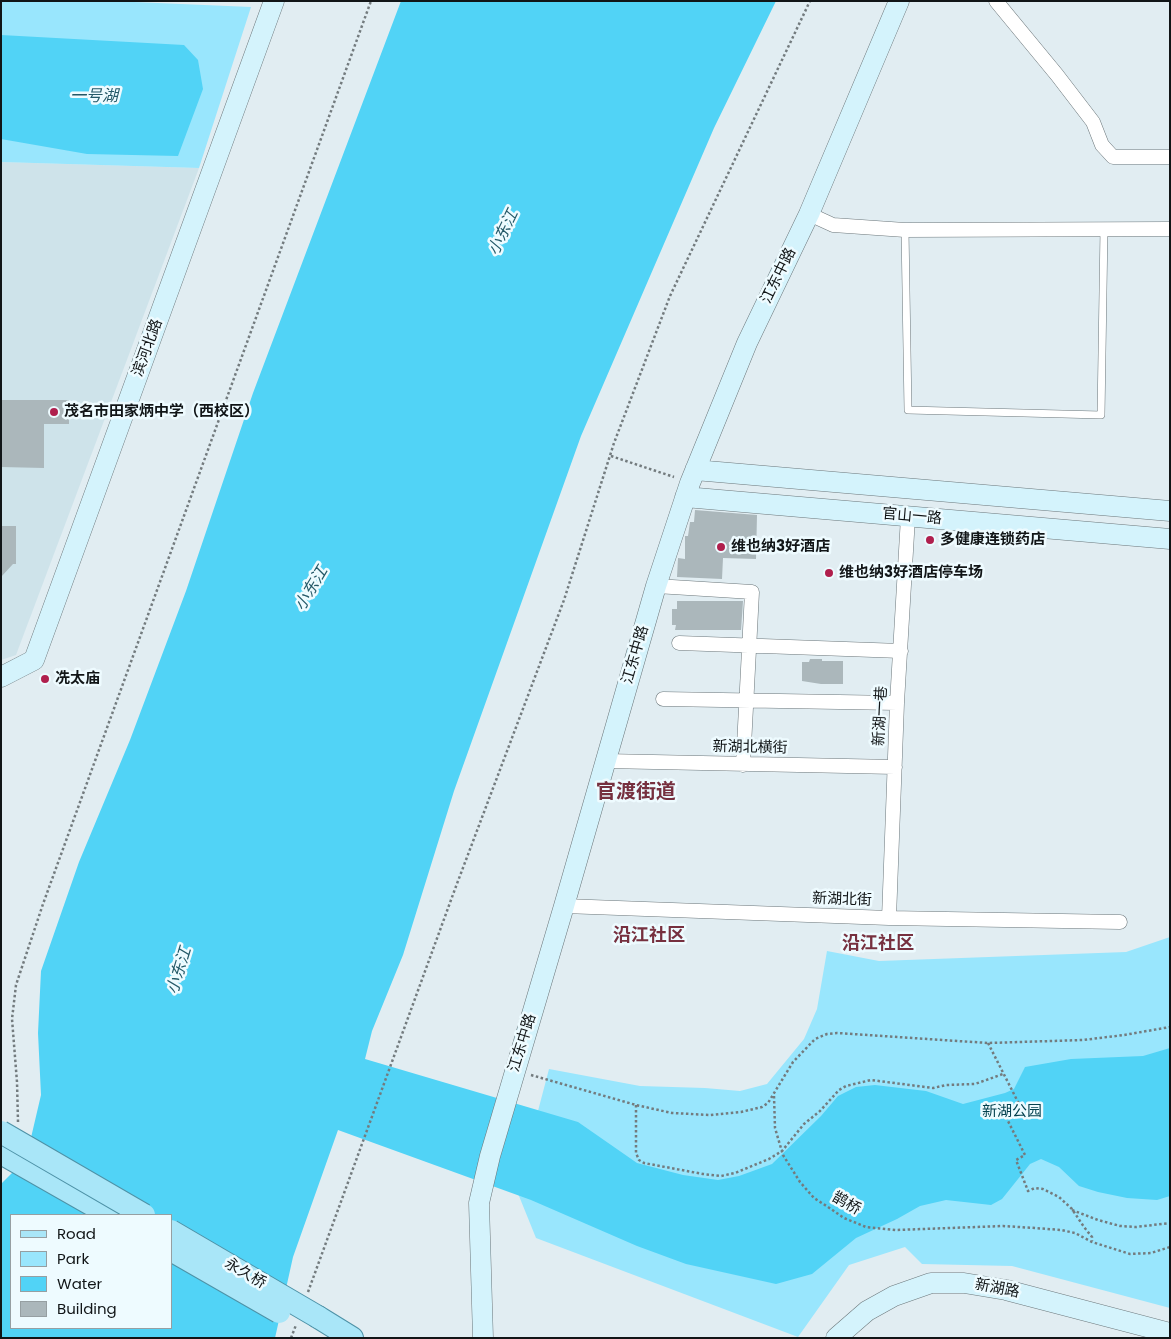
<!DOCTYPE html>
<html>
<head>
<meta charset="utf-8">
<style>
  body { margin:0 }
  #map { position:relative; width:1171px; height:1339px; overflow:hidden; background:#e1edf2; font-family:Poppins,sans-serif }
  canvas { display:block }
  .frame { position:absolute; inset:0; border:2px solid #111517; pointer-events:none }
  .legend { position:absolute; left:10px; top:1214px; width:162px; height:115px; box-sizing:border-box; background:#eefbff; border:1px solid #969fa2; margin:0; padding:6px 9px; list-style:none; font-size:15px; color:#111517 }
  .legend li { display:flex; align-items:center; gap:10px; height:25px }
  .legend b { width:25px; border:1px solid #969fa2 }
</style>
</head>
<body>
<div id="map">
<canvas width="1171" height="1339"></canvas>
<div class="frame"></div>
<ul class="legend">
<li><b style="height:6px;background:#a9e6f8"></b>Road</li>
<li><b style="height:14px;background:#99e6fd"></b>Park</li>
<li><b style="height:14px;background:#51d3f6"></b>Water</li>
<li><b style="height:14px;background:#abb7bb"></b>Building</li>
</ul>
</div>
<script>
const context = document.querySelector('canvas').getContext('2d');
context.lineJoin = 'round';
function fill(path, color) {
  context.fillStyle = color;
  context.fill(path, 'evenodd');
}
function toPath(rows) {
  const path = new Path2D();
  for (const r of rows) {
    path.moveTo(r[0], r[1]);
    for (let i = 2; i < r.length; i += 2) path.lineTo(r[i], r[i + 1]);
  }
  return path;
}
function trace(path, color, width, dash) {
  context.strokeStyle = color;
  context.lineWidth = width;
  context.lineCap = dash ? 'butt' : 'round';
  context.setLineDash(dash || []);
  context.stroke(path);
}
function write(font, color, halo, rows, align = 'center') {
  context.font = font + ' Poppins,"Noto Sans SC",sans-serif';
  context.lineWidth = 5;
  context.setLineDash([]);
  context.textBaseline = 'middle';
  context.strokeStyle = halo;
  context.fillStyle = color;
  for (const [text, x, y, turn = 0] of rows) {
    context.save();
    context.translate(x, y);
    context.rotate((+turn || 0) * Math.PI / 180);
    context.textAlign = isNaN(turn) ? turn : align;
    if (halo) context.strokeText(text, 0, 0);
    context.fillText(text, 0, 0);
    context.restore();
  }
}
const built = toPath([
  [1,162,199,168,16,655,1,660]
]);
const green = toPath([
  [1,1,111,1,251,7,199,168,1,162],
  [1170,937,1170,1308,1012,1266,922,1264,905,1247,849,1265,798,1337,536,1238,517,1191,549,1069,640,1086,705,1088,740,1091,767,1084,804,1039,817,1009,827,951,879,961,1126,952]
]);
const water = toPath([
  [401,1,776,1,714,128,581,436,454,791,403,955,372,1031,365,1059,578,1122,637,1163,683,1175,718,1180,739,1176,772,1164,821,1116,838,1096,856,1087,875,1085,926,1091,963,1104,1005,1093,1014,1089,1025,1067,1071,1059,1143,1056,1170,1048,1170,1196,1157,1200,1127,1198,1098,1192,1079,1186,1059,1167,1041,1159,1030,1164,1002,1199,991,1205,946,1200,920,1206,897,1219,856,1238,812,1274,776,1284,686,1264,637,1246,531,1200,338,1130,293,1257,275,1338,1,1338,1,1184,26,1159,41,1095,38,1033,41,971,79,862,130,740,186,591,253,393],
  [11,1215,171,1215,171,1328,11,1328],
  [1,35,184,45,198,60,203,89,178,156,87,154,1,139]
]);
const building = toPath([
  [1,400,69,400,69,424,44,424,44,468,1,467],
  [695,510,757,515,756,559,723,558,722,579,677,577,678,558,685,559,685,536,688,536,690,522,694,522],
  [1,526,16,526,16,564,13,564,1,577],
  [677,601,743,601,741,630,675,630,676,625,672,625,672,609,677,609],
  [810,659,822,659,822,661,843,661,843,684,821,684,802,681,802,662,809,662]
]);
const path = toPath([
  [611,456,674,477],
  [988,1043,1019,1104,1002,1109,1025,1155,1016,1160,1028,1191,1035,1188,1043,1189,1059,1197,1072,1209,1084,1227,1092,1237,1092,1241],
  [531,1075,636,1105,672,1113,710,1115,741,1112,762,1107,768,1103,793,1062,815,1039,827,1034,837,1033,988,1043,1083,1040,1124,1035,1170,1027],
  [774,1096,775,1128,783,1155,800,1182,814,1198,828,1207,844,1218,866,1227,896,1230,1003,1226,1035,1228,1061,1230,1075,1233,1092,1242,1130,1254,1151,1253,1170,1247],
  [636,1105,636,1153,639,1160,644,1163,703,1174,721,1176,735,1173,769,1159,782,1151,804,1124,820,1111,839,1090,846,1086,871,1080,933,1088,946,1085,975,1084,1003,1074],
  [18,1122,17,1082,12,1019,16,985,43,904,371,1],
  [1072,1210,1098,1220,1120,1226,1136,1227,1170,1223],
  [308,1292,455,889,564,600,614,443,670,296,810,1],
  [291,1338,296,1325]
]);
const lane = toPath([
  [905,230,908,410,1101,415,1104,229]
]);
const street = toPath([
  [996,1,1057,75,1093,122,1102,145,1113,157,1170,157],
  [809,214,833,225,905,230,1170,229],
  [656,586,752,592,743,765],
  [679,643,901,651],
  [663,699,897,703],
  [605,761,895,767],
  [564,906,889,918,1120,922],
  [889,918,897,703,908,517]
]);
const secondary = toPath([
  [695,470,1170,511],
  [685,497,1170,539],
  [1,677,34,660,274,1],
  [483,1338,479,1203,490,1156,564,906,656,586,690,483,747,343,809,214,899,1],
  [836,1338,867,1311,894,1296,931,1283,964,1283,1006,1290,1170,1333]
]);
const primary = toPath([
  [1,1153,110,1215],
  [318,1317,352,1338]
]);
const primaryBridge = toPath([
  [1,1132,144,1215],
  [171,1231,318,1317],
  [171,1250,279,1312]
]);
const markers = [
  [54,412,5,"#b01f4d"],
  [930,540,5,"#b01f4d"],
  [721,547,5,"#b01f4d"],
  [829,573,5,"#b01f4d"],
  [45,679,5,"#b01f4d"]
];
const streetNames = [
  ["江东中路",779,276,-64],
  ["滨河北路",148,348,-70],
  ["官山一路",912,517,5],
  ["江东中路",636,655,-74],
  ["新湖一巷",881,716,-87],
  ["新湖北横街",750,748,1],
  ["新湖北街",842,900,2],
  ["江东中路",523,1043,-73],
  ["鹊桥",846,1204,30],
  ["永久桥",245,1274,30],
  ["新湖路",997,1289,11]
];
const poiNames = [
  ["茂名市田家炳中学（西校区）",64,412],
  ["多健康连锁药店",940,540],
  ["维也纳3好酒店",731,547],
  ["维也纳3好酒店停车场",839,573],
  ["冼太庙",55,679]
];
const parkNames = [
  ["新湖公园",1012,1112]
];
const waterNames = [
  ["一号湖",94,97],
  ["小东江",504,233,-64],
  ["小东江",312,589,-59],
  ["小东江",180,971,-73]
];
const quarterNames = [
  ["沿江社区",649,936],
  ["沿江社区",878,944]
];
const districtNames = [
  ["官渡街道",636,793]
];
fill(built, '#cee3ea');
fill(green, '#99e6fd');
fill(water, '#51d3f6');
fill(building, '#abb7bb');
trace(lane, '#6c777b', 8);
trace(street, '#6c777b', 15);
trace(secondary, '#6c777b', 21);
trace(primary, '#4e92a7', 24);
trace(path, '#737b7e', 2.5, [2.5, 2.5]);
trace(lane, '#fff', 7);
trace(street, '#fff', 14);
trace(secondary, '#d4f3fc', 20);
trace(primary, '#a9e6f8', 22);
trace(primaryBridge, '#4e92a7', 24, []);
trace(primaryBridge, '#a9e6f8', 22);
for (const [x, y, r, color] of markers) {
  const dot = new Path2D();
  dot.arc(x, y, r, 0, 2 * Math.PI);
  context.fillStyle = color;
  context.fill(dot);
  trace(dot, '#eefbff', 2);
}
write('15px', '#111517', '#eefbff', streetNames);
write('bold 15px', '#111517', '#eefbff', poiNames, 'left');
write('15px', '#04414f', '#eefbff', parkNames);
write('italic 16px', '#245968', '#eefbff', waterNames);
write('bold 18px', '#76303f', '#eefbff', quarterNames);
write('bold 20px', '#76303f', '#eefbff', districtNames);
</script>
</body>
</html>
